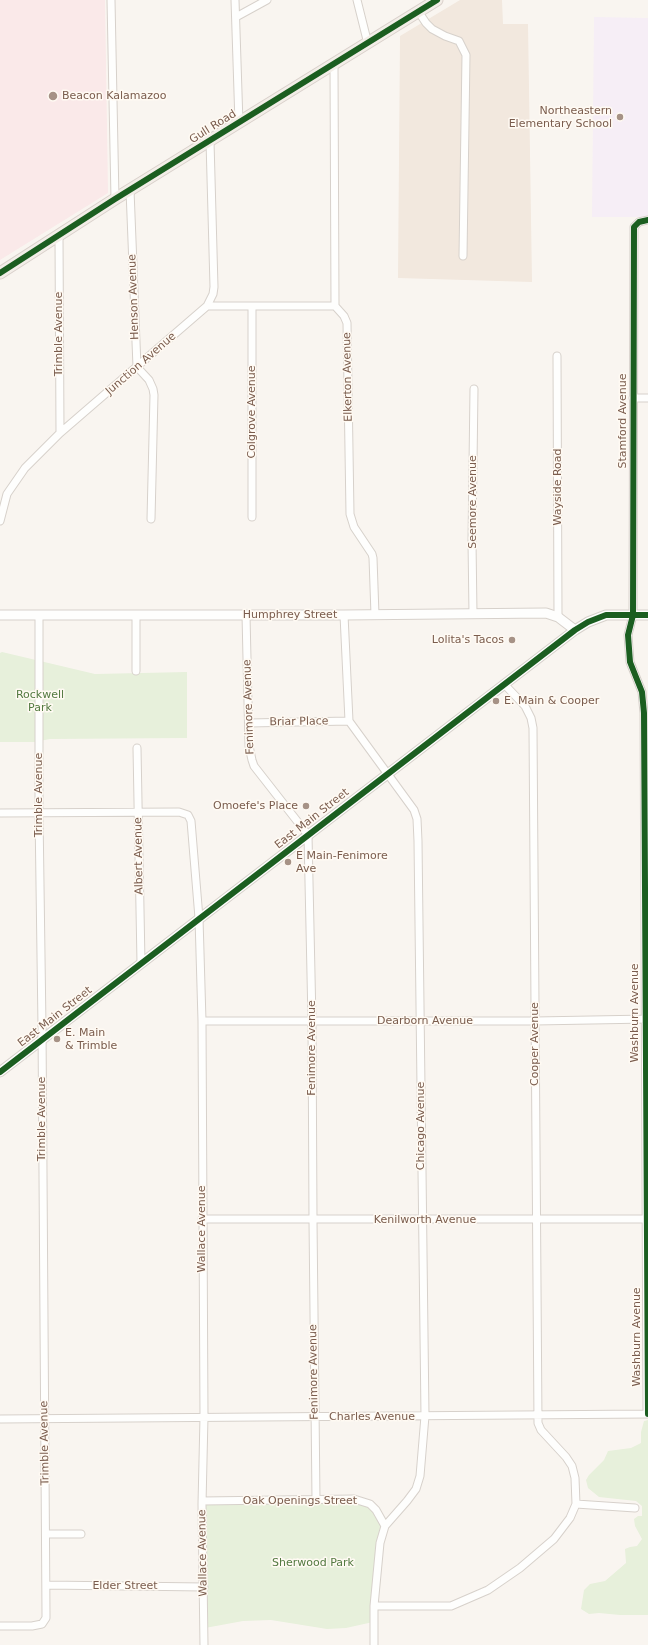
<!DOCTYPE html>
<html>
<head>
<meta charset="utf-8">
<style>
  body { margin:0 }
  canvas { display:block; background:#f9f5f0 }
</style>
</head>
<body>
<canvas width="648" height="1645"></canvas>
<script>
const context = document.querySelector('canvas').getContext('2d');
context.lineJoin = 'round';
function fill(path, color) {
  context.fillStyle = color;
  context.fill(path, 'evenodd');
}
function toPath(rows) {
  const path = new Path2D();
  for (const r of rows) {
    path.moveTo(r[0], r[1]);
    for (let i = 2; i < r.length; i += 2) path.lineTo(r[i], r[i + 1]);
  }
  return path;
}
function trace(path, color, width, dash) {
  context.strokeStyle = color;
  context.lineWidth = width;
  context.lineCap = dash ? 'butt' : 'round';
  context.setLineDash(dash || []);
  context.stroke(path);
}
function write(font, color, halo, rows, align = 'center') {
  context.font = font + ' "DejaVu Sans",sans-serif';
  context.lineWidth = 3;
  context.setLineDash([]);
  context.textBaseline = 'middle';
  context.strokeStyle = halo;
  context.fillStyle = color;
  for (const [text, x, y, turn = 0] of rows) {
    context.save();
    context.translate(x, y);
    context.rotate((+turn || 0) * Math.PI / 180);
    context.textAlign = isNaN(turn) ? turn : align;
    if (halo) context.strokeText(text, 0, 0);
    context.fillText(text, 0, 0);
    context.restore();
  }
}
const residential = toPath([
  [460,0,502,0,503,24,528,24,532,282,398,278,400,36]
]);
const education = toPath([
  [594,17,648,18,648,217,592,217]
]);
const medical = toPath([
  [0,0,105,0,108,193,0,260]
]);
const green = toPath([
  [2,652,95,674,187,672,187,738,50,739,34,742,0,742,0,653],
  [648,1420,648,1615,620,1615,599,1613,589,1614,581,1609,584,1590,590,1584,605,1581,626,1563,625,1549,630,1547,637,1546,642,1539,635,1526,634,1519,638,1516,642,1516,642,1506,636,1501,599,1497,588,1488,586,1480,589,1475,604,1460,608,1451,631,1448,641,1443,641,1432,644,1421],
  [351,1500,372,1508,384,1527,373,1622,346,1628,327,1629,271,1620,243,1621,205,1628,205,1503]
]);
const minor = toPath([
  [111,0,115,199],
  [235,0,239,123],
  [357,0,368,44],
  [418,11,426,23,432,29,445,36,459,41,466,55,463,256],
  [236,17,267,0],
  [334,65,335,306,344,316,347,323,350,514,354,527,372,554,373,558,375,615],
  [130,190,137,367,149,380,153,389,154,395,151,519],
  [59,236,60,433],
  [207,306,213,294,214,287,210,141],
  [252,307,252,517],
  [557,356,558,617],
  [633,398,648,398],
  [0,521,7,494,25,468,60,433,207,306,335,306],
  [473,614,472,541,474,389],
  [246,615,249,746,252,760,254,766,308,835,312,1021,313,1220,316,1500],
  [344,615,349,721,414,810,417,819,418,841,425,1416,420,1476,416,1489,407,1501,385,1526,380,1543,374,1606,374,1645],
  [136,671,136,616],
  [249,723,349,721],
  [137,748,141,963],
  [0,813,179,812,188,815,191,821,199,918,202,1021,204,1417,202,1504,204,1645],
  [202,1021,535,1021,648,1019],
  [202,1219,648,1219],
  [647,1414,644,713,642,692,630,662,628,635,633,615,634,227,639,222,648,220],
  [0,1419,648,1414],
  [202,1501,354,1499,370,1504,376,1510,385,1526],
  [576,1504,635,1508],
  [46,1534,81,1534],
  [46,1585,204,1587],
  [374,1606,451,1606,488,1590,520,1568,554,1539,570,1518,576,1504,575,1478,572,1466,566,1457,541,1430,538,1423,533,728,531,718,525,706,504,684],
  [0,1626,32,1626,42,1624,46,1618,46,1614,42,1027,39,813,39,615]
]);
const tertiary = toPath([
  [0,615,344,615,546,613,558,617,575,630],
  [0,1072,575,630,588,622,606,615,648,615]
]);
const primary = toPath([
  [0,273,115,199,437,0]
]);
const cycleway = toPath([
  [648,220,639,222,634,227,633,615,628,635,630,662,642,692,644,713,648,1414],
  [0,273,115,199,437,0],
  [0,1072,575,630,588,622,606,615,648,615]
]);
const markers = [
  [53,96,5,"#a69286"],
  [620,117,4,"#a69286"],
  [512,640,4,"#a69286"],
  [496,701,4,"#a69286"],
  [306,806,4,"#a69286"],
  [288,862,4,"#a69286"],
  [57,1039,4,"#a69286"]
];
const poiNames = [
  ["Beacon Kalamazoo",62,96],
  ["Northeastern",612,111,"right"],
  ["Elementary School",612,124,"right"],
  ["Lolita's Tacos",504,640,"right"],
  ["E. Main & Cooper",504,701],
  ["Omoefe's Place",298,806,"right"],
  ["E Main-Fenimore",296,856],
  ["Ave",296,869],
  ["E. Main",65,1033],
  ["& Trimble",65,1046]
];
const streetNames = [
  ["Gull Road",213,127,-32],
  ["Henson Avenue",134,297,-92],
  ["Trimble Avenue",59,334,-90],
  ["Junction Avenue",141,364,-41],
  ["Elkerton Avenue",348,377,-91],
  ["Colgrove Avenue",252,412,-90],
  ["Stamford Avenue",623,421,-90],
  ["Wayside Road",558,487,-90],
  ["Seemore Avenue",473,502,-90],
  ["Humphrey Street",290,615],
  ["Fenimore Avenue",249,707,-92],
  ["Briar Place",299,722,-1],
  ["Trimble Avenue",39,795,-90],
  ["East Main Street",312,819,-38],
  ["Albert Avenue",139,856,-91],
  ["Washburn Avenue",635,1013,-90],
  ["East Main Street",55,1017,-38],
  ["Dearborn Avenue",425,1021],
  ["Cooper Avenue",535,1044,-90],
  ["Fenimore Avenue",312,1048,-90],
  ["Trimble Avenue",42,1119,-90],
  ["Chicago Avenue",421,1126,-90],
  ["Kenilworth Avenue",425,1220],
  ["Wallace Avenue",202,1229,-90],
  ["Washburn Avenue",637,1337,-90],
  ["Fenimore Avenue",314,1372,-91],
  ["Charles Avenue",372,1417],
  ["Trimble Avenue",45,1443,-91],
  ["Oak Openings Street",300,1501],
  ["Wallace Avenue",203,1553,-91],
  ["Elder Street",125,1586]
];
const parkNames = [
  ["Rockwell",40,695],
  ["Park",40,708],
  ["Sherwood Park",313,1563]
];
fill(residential, '#f2e8de');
fill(education, '#f6eef6');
fill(medical, '#fae9e9');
fill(green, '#e7f0db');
trace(minor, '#d7d1cb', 9);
trace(tertiary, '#d7d1cb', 11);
trace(primary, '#dad1cc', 13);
trace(minor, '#fefefd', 7);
trace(tertiary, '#fefefd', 9);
trace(primary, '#f3eee8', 11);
trace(cycleway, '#1b5e20', 6);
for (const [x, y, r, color] of markers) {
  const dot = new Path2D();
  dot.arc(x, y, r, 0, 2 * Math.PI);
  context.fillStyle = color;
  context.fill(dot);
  trace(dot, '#fffaf3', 1.5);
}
write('11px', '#7a5c4d', '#fffaf3', poiNames, 'left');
write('11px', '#7a5c4d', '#fffaf3', streetNames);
write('11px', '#537a41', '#fffaf3', parkNames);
</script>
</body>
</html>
